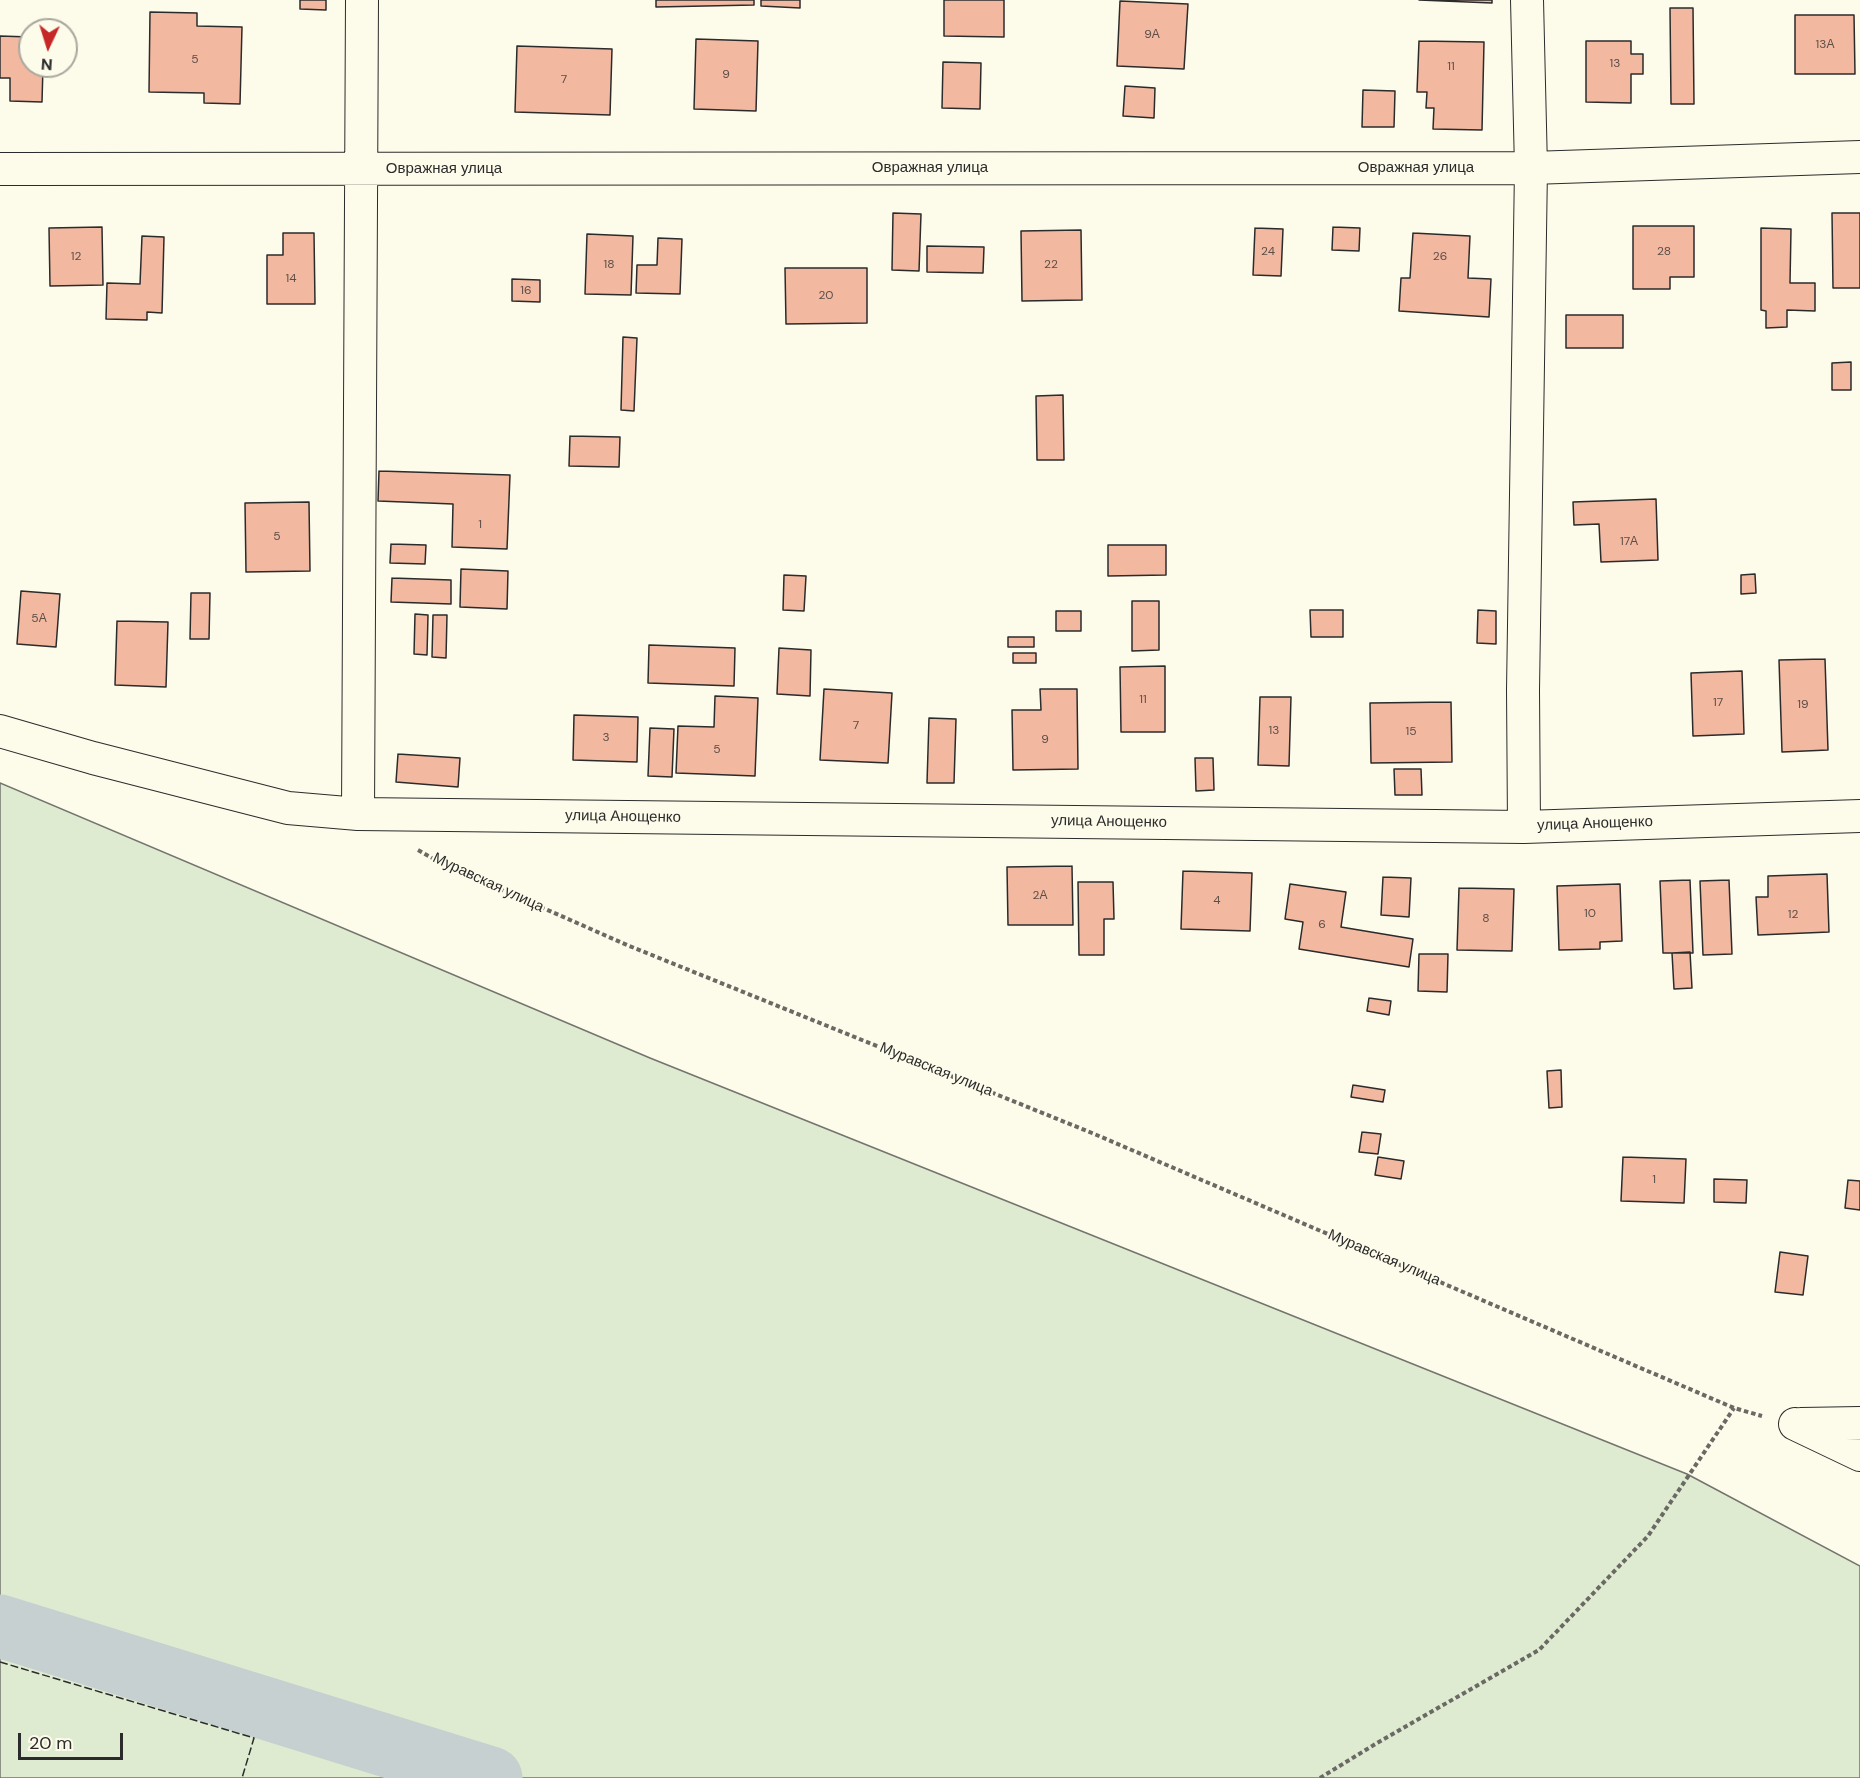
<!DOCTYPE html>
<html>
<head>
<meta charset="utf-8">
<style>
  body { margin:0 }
  #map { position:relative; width:1860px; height:1778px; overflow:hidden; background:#fdfbea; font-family:"DM Sans",sans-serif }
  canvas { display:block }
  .north { position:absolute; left:18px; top:18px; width:60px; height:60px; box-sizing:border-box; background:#fdfbea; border:2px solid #a9a89e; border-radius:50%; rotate:184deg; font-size:16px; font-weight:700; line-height:24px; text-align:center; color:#2b2b2b }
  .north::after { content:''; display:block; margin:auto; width:21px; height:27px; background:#c62828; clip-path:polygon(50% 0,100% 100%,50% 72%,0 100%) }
  .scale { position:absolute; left:18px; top:1733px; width:105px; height:27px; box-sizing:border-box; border:3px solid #2b2b2b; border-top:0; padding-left:8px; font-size:18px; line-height:21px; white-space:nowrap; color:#2b2b2b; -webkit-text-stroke:4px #fdfbea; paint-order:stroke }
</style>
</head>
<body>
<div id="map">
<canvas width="1860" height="1778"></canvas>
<div class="north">N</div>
<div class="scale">20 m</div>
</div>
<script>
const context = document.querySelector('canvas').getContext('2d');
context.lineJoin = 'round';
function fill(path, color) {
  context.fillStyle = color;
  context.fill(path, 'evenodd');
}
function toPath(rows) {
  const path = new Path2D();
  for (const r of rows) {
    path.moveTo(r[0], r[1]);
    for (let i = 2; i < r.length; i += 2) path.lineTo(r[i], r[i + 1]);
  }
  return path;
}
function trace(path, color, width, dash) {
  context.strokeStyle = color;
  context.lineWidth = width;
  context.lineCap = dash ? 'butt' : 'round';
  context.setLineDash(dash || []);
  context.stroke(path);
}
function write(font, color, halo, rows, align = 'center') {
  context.font = font + ' "DM Sans",sans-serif';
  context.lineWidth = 4.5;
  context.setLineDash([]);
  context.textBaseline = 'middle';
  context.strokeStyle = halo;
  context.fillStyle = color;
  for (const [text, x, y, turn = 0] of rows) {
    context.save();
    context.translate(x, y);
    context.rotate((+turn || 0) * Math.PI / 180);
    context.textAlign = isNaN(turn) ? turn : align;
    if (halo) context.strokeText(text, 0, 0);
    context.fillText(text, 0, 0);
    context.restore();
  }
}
const green = toPath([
  [0,783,650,1058,1687,1474,1860,1566,1860,1778,0,1778,0,783]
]);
const river = toPath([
  [0,1626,491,1778]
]);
const building = toPath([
  [300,0,326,0,326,10,300,9,300,0],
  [656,0,754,0,754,5,656,7,656,0],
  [761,0,800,0,800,8,761,6,761,0],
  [944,0,1004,0,1004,37,944,36,944,0],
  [1419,0,1492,0,1492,3,1419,0],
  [1120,1,1188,4,1184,69,1117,66,1120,1],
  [1670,8,1693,8,1694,104,1671,104,1670,8],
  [150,12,197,13,197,26,242,27,240,104,204,103,204,93,149,92,150,12],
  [1795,15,1854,15,1855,74,1795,74,1795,15],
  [0,36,30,37,30,66,43,66,42,102,10,101,10,78,0,78,0,36],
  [696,39,758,41,756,111,694,109,696,39],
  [1419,41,1484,42,1482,130,1433,129,1434,108,1426,108,1427,92,1417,92,1419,41],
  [1586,41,1631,41,1631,54,1643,54,1643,74,1631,74,1631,103,1586,102,1586,41],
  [517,46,612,49,610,115,515,112,517,46],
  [943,62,981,63,980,109,942,108,943,62],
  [1125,86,1155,88,1154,118,1123,116,1125,86],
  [1363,90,1395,91,1394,127,1362,127,1363,90],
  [893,213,921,214,919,271,892,270,893,213],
  [1832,213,1860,213,1860,288,1833,288,1832,213],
  [1633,226,1694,226,1694,277,1670,277,1670,289,1633,289,1633,226],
  [102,227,103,285,50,286,49,228,102,227],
  [1333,227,1360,228,1359,251,1332,250,1333,227],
  [1255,228,1283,229,1281,276,1253,275,1255,228],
  [1761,228,1791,229,1790,283,1815,283,1815,311,1787,310,1787,327,1766,328,1766,311,1761,310,1761,228],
  [1081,230,1082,300,1022,301,1021,231,1081,230],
  [283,233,314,233,315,304,267,304,267,255,283,255,283,233],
  [1413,233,1470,236,1468,278,1491,279,1489,317,1399,311,1401,278,1410,278,1413,233],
  [587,234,633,236,631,295,585,294,587,234],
  [142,236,164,237,162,313,147,312,147,320,106,319,107,283,140,284,142,236],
  [658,238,682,239,680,294,636,293,637,265,657,265,658,238],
  [927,246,984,247,983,273,927,272,927,246],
  [785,268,867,268,867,323,786,324,785,268],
  [512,279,540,280,540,302,512,301,512,279],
  [1566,315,1623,315,1623,348,1566,348,1566,315],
  [623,337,637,338,634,411,621,410,623,337],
  [1851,362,1851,390,1832,390,1832,363,1851,362],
  [1063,395,1064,460,1037,460,1036,396,1063,395],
  [570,436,620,437,619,467,569,466,570,436],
  [379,471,510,475,507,549,452,547,453,504,378,501,379,471],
  [1656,499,1658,560,1601,562,1599,524,1574,525,1573,502,1656,499],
  [309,502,310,571,246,572,245,503,309,502],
  [391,544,426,545,425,564,390,563,391,544],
  [1108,545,1166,545,1166,575,1108,576,1108,545],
  [461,569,508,571,507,609,460,607,461,569],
  [1755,574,1756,593,1741,594,1741,575,1755,574],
  [784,575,806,576,804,611,783,610,784,575],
  [392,578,451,580,451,604,391,602,392,578],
  [21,591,60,594,56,647,17,644,21,591],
  [191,593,210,593,209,639,190,639,191,593],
  [1132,601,1159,601,1159,650,1132,651,1132,601],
  [1310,610,1343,610,1343,637,1311,637,1310,610],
  [1478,610,1496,611,1496,644,1477,643,1478,610],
  [1056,611,1081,611,1081,631,1056,631,1056,611],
  [415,614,428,615,427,655,414,654,415,614],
  [433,615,447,615,446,658,432,657,433,615],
  [117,621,168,622,166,687,115,685,117,621],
  [1008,637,1034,637,1034,647,1008,647,1008,637],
  [649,645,735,648,734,686,648,683,649,645],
  [779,648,811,650,810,696,777,694,779,648],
  [1013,653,1036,653,1036,663,1013,663,1013,653],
  [1825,659,1828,750,1782,752,1779,660,1825,659],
  [1165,666,1165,732,1121,732,1120,667,1165,666],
  [1742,671,1744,734,1693,736,1691,673,1742,671],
  [824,689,892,693,888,763,820,760,824,689],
  [1040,689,1077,689,1078,769,1013,770,1012,710,1041,710,1040,689],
  [715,696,758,698,755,776,676,773,678,726,714,727,715,696],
  [1260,697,1291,697,1289,766,1258,765,1260,697],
  [1451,702,1452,762,1371,763,1370,703,1451,702],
  [574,715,638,717,637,762,573,760,574,715],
  [929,718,956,719,954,783,927,783,929,718],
  [650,728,674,729,672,777,648,776,650,728],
  [398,754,460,758,458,787,396,782,398,754],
  [1195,758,1213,758,1214,790,1196,791,1195,758],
  [1394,769,1421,769,1422,795,1395,795,1394,769],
  [1072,866,1073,925,1008,925,1007,867,1072,866],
  [1183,871,1252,873,1250,931,1181,929,1183,871],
  [1827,874,1829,932,1758,935,1756,897,1768,897,1768,876,1827,874],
  [1383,877,1411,878,1409,917,1381,915,1383,877],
  [1690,880,1693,953,1663,953,1660,881,1690,880],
  [1729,880,1732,954,1703,955,1700,881,1729,880],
  [1078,882,1113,882,1114,919,1104,919,1104,955,1079,955,1078,882],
  [1290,884,1346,892,1341,927,1413,939,1409,967,1299,949,1303,922,1285,919,1290,884],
  [1620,884,1622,941,1600,942,1600,949,1559,950,1557,886,1620,884],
  [1459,888,1514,889,1512,951,1457,950,1459,888],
  [1690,952,1692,988,1674,989,1672,953,1690,952],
  [1419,954,1448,954,1447,992,1418,991,1419,954],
  [1369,998,1391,1001,1389,1015,1367,1011,1369,998],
  [1561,1070,1562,1107,1549,1108,1547,1071,1561,1070],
  [1353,1085,1385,1090,1383,1102,1351,1097,1353,1085],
  [1362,1132,1381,1134,1378,1154,1359,1152,1362,1132],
  [1378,1157,1404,1161,1401,1179,1375,1175,1378,1157],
  [1623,1157,1686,1159,1684,1203,1621,1201,1623,1157],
  [1714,1179,1747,1180,1746,1203,1714,1202,1714,1179],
  [1848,1180,1860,1181,1860,1210,1845,1208,1848,1180],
  [1780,1252,1808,1256,1803,1295,1775,1292,1780,1252]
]);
const path = toPath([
  [418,850,441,863,627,945,1092,1133,1734,1408,1762,1416],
  [1320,1778,1377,1743,1539,1650,1648,1536,1734,1408]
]);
const street = toPath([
  [0,169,1531,168,1860,157],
  [0,731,93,758,288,808,358,814,1524,827,1860,816],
  [358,814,362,0],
  [1524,827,1523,690,1531,168,1527,0],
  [1795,1424,1860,1455],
  [1801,1424,1860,1423]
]);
const fence = toPath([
  [0,1662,254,1738,242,1778]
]);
const numberNames = [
  ["9А",1152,35],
  ["13А",1825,45],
  ["5",195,60],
  ["13",1615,64],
  ["11",1451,67],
  ["9",726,75],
  ["7",564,80],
  ["24",1268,252],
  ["28",1664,252],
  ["12",76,257],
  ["26",1440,257],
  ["18",609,265],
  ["22",1051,265],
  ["14",291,279],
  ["16",526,291],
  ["20",826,296],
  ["1",480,525],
  ["5",277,537],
  ["17А",1629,542],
  ["5А",39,619],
  ["11",1143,700],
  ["17",1718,703],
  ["19",1803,705],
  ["7",856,726],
  ["13",1274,731],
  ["15",1411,732],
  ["3",606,738],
  ["9",1045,740],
  ["5",717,750],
  ["2А",1040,896],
  ["4",1217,901],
  ["10",1590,914],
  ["12",1793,915],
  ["8",1486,919],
  ["6",1322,925],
  ["1",1654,1180]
];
const streetNames = [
  ["Овражная улица",930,168],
  ["Овражная улица",1416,168],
  ["Овражная улица",444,169],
  ["улица Анощенко",623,817,1],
  ["улица Анощенко",1109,822,1],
  ["улица Анощенко",1595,824,-2],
  ["Муравская улица",488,883,25],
  ["Муравская улица",936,1070,22],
  ["Муравская улица",1384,1258,23]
];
fill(green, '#deebd1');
trace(green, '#74746e', 1.5);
trace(river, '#c7d0d0', 63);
fill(building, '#f2b8a0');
trace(building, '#2b2b2b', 1.5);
trace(street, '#2b2b2b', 34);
trace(path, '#6a6964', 4, [4.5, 3]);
trace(street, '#fdfbea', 32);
trace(fence, '#2b2b2b', 1.5, [8, 3]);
write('12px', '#5d4e48', null, numberNames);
write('15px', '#2b2b2b', '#fdfbea', streetNames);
</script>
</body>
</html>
